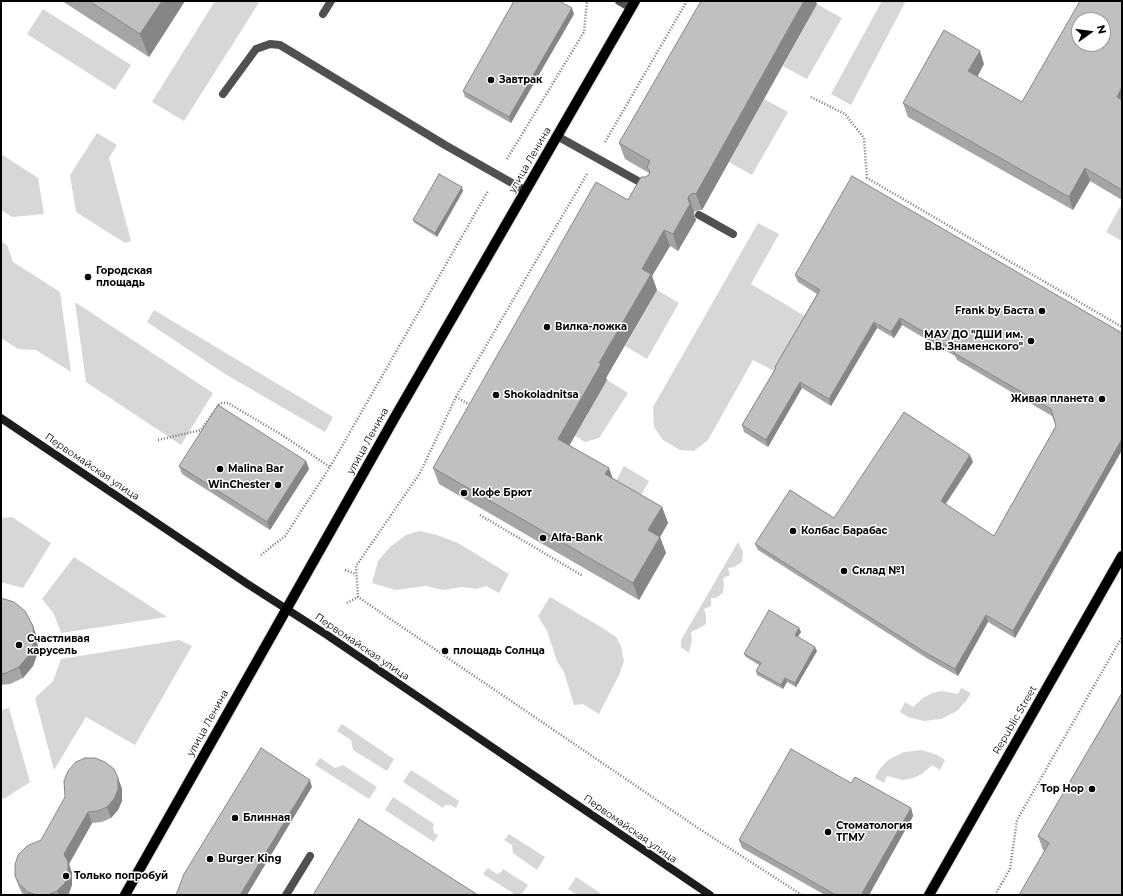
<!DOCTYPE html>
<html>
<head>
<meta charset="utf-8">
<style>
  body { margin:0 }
  #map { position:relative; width:1123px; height:896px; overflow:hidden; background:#fff; font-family:Montserrat,sans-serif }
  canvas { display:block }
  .frame { position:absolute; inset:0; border:2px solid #000; pointer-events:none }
  .north { position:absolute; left:1071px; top:12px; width:40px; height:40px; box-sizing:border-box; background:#fff; border:1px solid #999; border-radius:50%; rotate:76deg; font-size:11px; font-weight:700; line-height:16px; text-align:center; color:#000 }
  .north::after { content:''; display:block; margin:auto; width:14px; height:18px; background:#000; clip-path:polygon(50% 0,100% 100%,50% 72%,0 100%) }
</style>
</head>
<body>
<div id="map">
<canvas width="1123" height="896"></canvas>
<div class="frame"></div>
<div class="north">N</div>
</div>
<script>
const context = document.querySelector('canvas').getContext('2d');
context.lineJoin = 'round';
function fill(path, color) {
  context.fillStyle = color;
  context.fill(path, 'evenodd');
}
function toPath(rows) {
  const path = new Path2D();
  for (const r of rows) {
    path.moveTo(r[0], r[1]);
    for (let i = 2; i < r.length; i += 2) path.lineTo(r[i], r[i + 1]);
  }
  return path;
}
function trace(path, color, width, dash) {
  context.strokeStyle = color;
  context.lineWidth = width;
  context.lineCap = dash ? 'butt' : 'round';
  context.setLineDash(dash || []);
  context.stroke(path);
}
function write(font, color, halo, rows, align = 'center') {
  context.font = font + ' Montserrat,sans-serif';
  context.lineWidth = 3;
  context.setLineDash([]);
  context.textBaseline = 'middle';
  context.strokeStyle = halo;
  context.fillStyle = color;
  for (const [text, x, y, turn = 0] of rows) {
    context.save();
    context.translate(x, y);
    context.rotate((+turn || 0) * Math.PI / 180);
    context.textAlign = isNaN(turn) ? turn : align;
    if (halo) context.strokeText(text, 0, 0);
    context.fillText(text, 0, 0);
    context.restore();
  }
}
const green = toPath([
  [215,1,260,1,184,121,152,102],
  [882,1,906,1,851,105,831,94],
  [817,4,842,18,807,79,783,66],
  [43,9,131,65,115,90,27,34],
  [764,99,788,112,752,175,729,162],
  [97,133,117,145,109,158,131,241,125,243,76,212,70,175],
  [1,154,38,178,44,214,12,217,1,210],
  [1122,203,1122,241,1106,232],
  [758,223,779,234,751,284,805,316,774,371,753,360,708,440,694,451,680,450,663,440,654,427,653,407],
  [1,241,7,245,13,262,60,292,71,372,36,350,18,349,1,338],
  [657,290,679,303,647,359,625,346],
  [75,302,213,393,181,445,86,382],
  [154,310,333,417,325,432,225,374,147,322],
  [607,380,628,393,599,438,585,442,575,436],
  [624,466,649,481,636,504,611,490],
  [12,517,51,543,23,588,4,583,1,583,1,518],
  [419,531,437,535,458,543,509,574,499,593,486,586,476,589,462,587,442,590,426,586,396,590,372,583,378,561,390,547,406,535],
  [738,542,743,552,742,562,734,567,728,568,730,575,723,578,724,584,723,593,716,598,711,598,711,606,704,609,706,615,706,624,698,629,691,632,692,640,689,653,681,647,681,640],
  [74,557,167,617,61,633,54,614,42,599],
  [550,597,601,627,616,637,621,646,624,661,620,673,599,714,583,704,574,705,564,672,557,661,547,631,538,616],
  [179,640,192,646,135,745,86,717,54,770,35,698,53,681,61,659],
  [961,688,971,693,966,701,957,711,941,719,924,721,908,717,900,712,905,702,913,707,923,698,932,693,942,691,958,694],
  [9,708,30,782,4,799,1,797,1,710],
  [342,724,394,759,387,771,353,750,351,740,337,731],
  [922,750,937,755,945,760,940,770,932,765,922,774,913,778,903,780,887,776,884,783,875,778,879,770,888,760,904,752],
  [320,758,335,768,343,765,377,787,369,799,315,765],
  [411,770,459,801,456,808,450,805,445,805,443,808,403,782],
  [393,797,434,824,433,827,434,833,438,835,434,842,385,810],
  [509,834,545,857,537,870,513,853,512,845,504,840],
  [488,868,497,874,501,872,503,869,528,885,521,895,516,895,483,874],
  [576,877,603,895,577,895,568,889]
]);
const path = toPath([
  [811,97,845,114,864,138,867,178,1122,327],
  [605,142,687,1],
  [507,159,584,32,587,1],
  [587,174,456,397,420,473,356,566,358,597,698,828,802,895],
  [456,397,472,406],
  [158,440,201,430,220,403,228,403,282,435,330,467],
  [480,515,583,576],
  [261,555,285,536,330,467,488,191],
  [345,570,356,574],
  [347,603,358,597],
  [995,895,1010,869,1017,820,1122,637]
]);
const lane = toPath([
  [323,14,331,1],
  [223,94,256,49,270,44,280,45,445,145,526,191],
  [557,136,647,186],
  [699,215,733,234],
  [286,895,310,856]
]);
const street = toPath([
  [619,1,631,8]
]);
const secondary = toPath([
  [1,418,246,583,327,635,710,895]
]);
const primary = toPath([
  [125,895,395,417,635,1],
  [929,895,1122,556]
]);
const wall = toPath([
  [62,1,185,1,149,57],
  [1122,1,1122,200,1090,181,1073,210,908,117,903,103,984,64,977,77,1022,102],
  [817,4,702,210,699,210,694,212,694,214,696,220,678,251,670,246,652,276,657,290,606,378,607,380,569,445,613,479,662,507,668,523,660,537,666,553,639,600,439,484,433,468,628,200,649,175,649,173,625,159,619,143],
  [574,14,511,123,465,97,463,91],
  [463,191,437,237,415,223,413,220],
  [795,275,1122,333,1122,450,1015,638,988,622,958,676,928,659,758,550,755,544,834,518,973,462,946,504,994,536,1056,426,1052,416,957,360,955,356,902,325,894,338,877,328,831,406,802,388,768,447,744,432,742,425,775,369,775,367,817,294,798,282],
  [306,461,309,469,270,530,182,474,179,466],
  [1,598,37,637,38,652,33,666,23,678,10,684,1,685],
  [799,628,801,632,798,637,817,651,796,687,787,682,783,689,757,675,756,671,759,665,746,657,744,654],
  [1122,693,1122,895,1043,850,1038,836],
  [118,778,122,789,122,801,118,810,111,818,102,822,92,823,69,864,72,873,72,885,69,894,68,895,23,895,19,887,15,876,41,840],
  [851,783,911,808,913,816,869,895,825,895,742,848,739,840]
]);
const shadedWall = toPath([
  [162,1,185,1,149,57,140,34],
  [804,1,816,1,817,4,702,210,696,194],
  [572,8,574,14,511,123,509,117],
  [980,51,984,64,973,85,968,71],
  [1122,87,1122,109,1117,97],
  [1085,168,1090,181,1073,210,1069,197],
  [462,187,463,191,437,237,435,233],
  [689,196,694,212,694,214,696,220,678,251,673,234,688,199],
  [664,230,670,246,652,276,657,290,606,378,607,380,564,455,558,439,599,363,642,269],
  [900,318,902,325,894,338,891,332],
  [874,322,877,328,831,406,829,399],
  [800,382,802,388,768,447,766,440],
  [1122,439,1122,450,1015,638,1013,631],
  [970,455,973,462,943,507,941,501],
  [306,461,309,469,270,530,267,522],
  [609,468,615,484,605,474],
  [662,507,668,523,660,537,666,553,639,600,633,583,648,530],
  [986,615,988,622,958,676,955,669],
  [33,626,37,637,38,652,33,666,23,678,19,667],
  [799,628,801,632,796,639,795,635],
  [815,647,817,651,796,687,795,683],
  [785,678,787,682,783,689,781,685],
  [118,778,122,789,122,801,118,810,111,818,107,807],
  [310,780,312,787,247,895,240,895],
  [911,808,913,816,869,895,861,895],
  [88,812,92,823,69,864,72,873,72,885,68,895,59,895,57,891,64,854]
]);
const building = toPath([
  [89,1,162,1,140,34,89,1],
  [514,1,559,1,572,8,509,117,463,91,514,1],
  [701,1,804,1,696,194,693,193,689,196,688,199,690,204,673,234,664,230,642,269,651,274,599,363,601,364,558,439,609,468,605,474,662,507,648,530,660,537,633,583,433,468,596,182,628,200,641,177,645,177,649,175,650,171,647,167,650,161,619,143,701,1],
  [1080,1,1122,1,1122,87,1117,97,1122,100,1122,190,1085,168,1069,197,903,103,944,30,980,51,968,71,1022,102,1080,1],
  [1079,20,1103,20,1103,44,1079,44,1079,20],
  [439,174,462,187,435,233,413,220,439,174],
  [852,176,1122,333,1122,439,1013,631,986,615,955,669,926,653,755,544,790,490,834,518,904,412,970,455,941,501,994,536,1056,426,1051,409,954,353,956,351,900,318,891,332,874,322,829,399,800,382,766,440,742,425,776,368,775,367,820,290,795,275,852,176],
  [218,405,306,461,267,522,179,466,218,405],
  [1,598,14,602,25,611,33,626,34,641,29,655,19,667,6,673,1,674,1,598],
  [769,610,799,628,795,635,815,647,795,683,785,678,781,685,756,671,761,663,744,654,769,610],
  [1122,693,1122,895,1019,895,1049,843,1038,836,1122,693],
  [261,748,310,780,240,895,176,895,184,874,261,748],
  [791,749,851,783,855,777,911,808,861,895,836,895,739,840,791,749],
  [85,758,95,758,105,762,114,769,118,778,118,790,114,799,107,807,98,811,88,812,64,854,68,862,68,874,65,883,57,891,48,895,36,895,28,892,19,884,15,876,15,865,18,855,27,846,41,840,65,797,64,781,68,771,76,762,85,758],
  [359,819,478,895,313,895,359,819]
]);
const markers = [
  [491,80,4,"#000"],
  [88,277,4,"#000"],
  [1042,311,4,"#000"],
  [547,327,4,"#000"],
  [1031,341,4,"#000"],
  [496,395,4,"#000"],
  [1102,399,4,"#000"],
  [220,469,4,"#000"],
  [278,485,4,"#000"],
  [464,493,4,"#000"],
  [793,531,4,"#000"],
  [543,538,4,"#000"],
  [844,571,4,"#000"],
  [19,645,4,"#000"],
  [445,651,4,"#000"],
  [1092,789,4,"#000"],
  [235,818,4,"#000"],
  [828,832,4,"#000"],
  [210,859,4,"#000"],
  [66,876,4,"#000"]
];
const poiNames = [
  ["Завтрак",499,80],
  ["Городская",96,271],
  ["площадь",96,283],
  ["Frank by Баста",1034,311,"right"],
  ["Вилка-ложка",555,327],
  ["МАУ ДО \"ДШИ им.",1023,335,"right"],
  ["В.В. Знаменского\"",1023,347,"right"],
  ["Shokoladnitsa",504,395],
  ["Живая планета",1094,399,"right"],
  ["Malina Bar",228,469],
  ["WinChester",270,485,"right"],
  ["Кофе Брют",472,493],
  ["Колбас Барабас",801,531],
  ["Alfa-Bank",551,538],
  ["Склад №1",852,571],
  ["Счастливая",27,639],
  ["карусель",27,651],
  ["площадь Солнца",453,651],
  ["Top Hop",1084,789,"right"],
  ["Блинная",243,818],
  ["Стоматология",836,826],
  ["ТГМУ",836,838],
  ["Burger King",218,859],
  ["Только попробуй",74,876]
];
const streetNames = [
  ["улица Ленина",530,160,-60],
  ["улица Ленина",368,441,-61],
  ["Первомайская улица",92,467,34],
  ["Первомайская улица",362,647,34],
  ["Republic Street",1015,720,-60],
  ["улица Ленина",208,723,-61],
  ["Первомайская улица",630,829,35]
];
fill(green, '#d7d7d7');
trace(primary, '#dbdbdb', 12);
trace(path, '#727272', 2.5, [1, 2]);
trace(lane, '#505050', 8);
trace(street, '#505050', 8);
trace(secondary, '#1d1d1d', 8);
trace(primary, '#000', 10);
fill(wall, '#a5a5a5');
fill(shadedWall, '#868686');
fill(building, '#c0c0c0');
trace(building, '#868686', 1);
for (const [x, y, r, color] of markers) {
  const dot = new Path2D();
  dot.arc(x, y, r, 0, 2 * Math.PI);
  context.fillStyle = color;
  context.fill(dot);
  trace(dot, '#fff', 1.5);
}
write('bold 10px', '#000', '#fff', poiNames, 'left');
write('10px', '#000', '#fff', streetNames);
</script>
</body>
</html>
